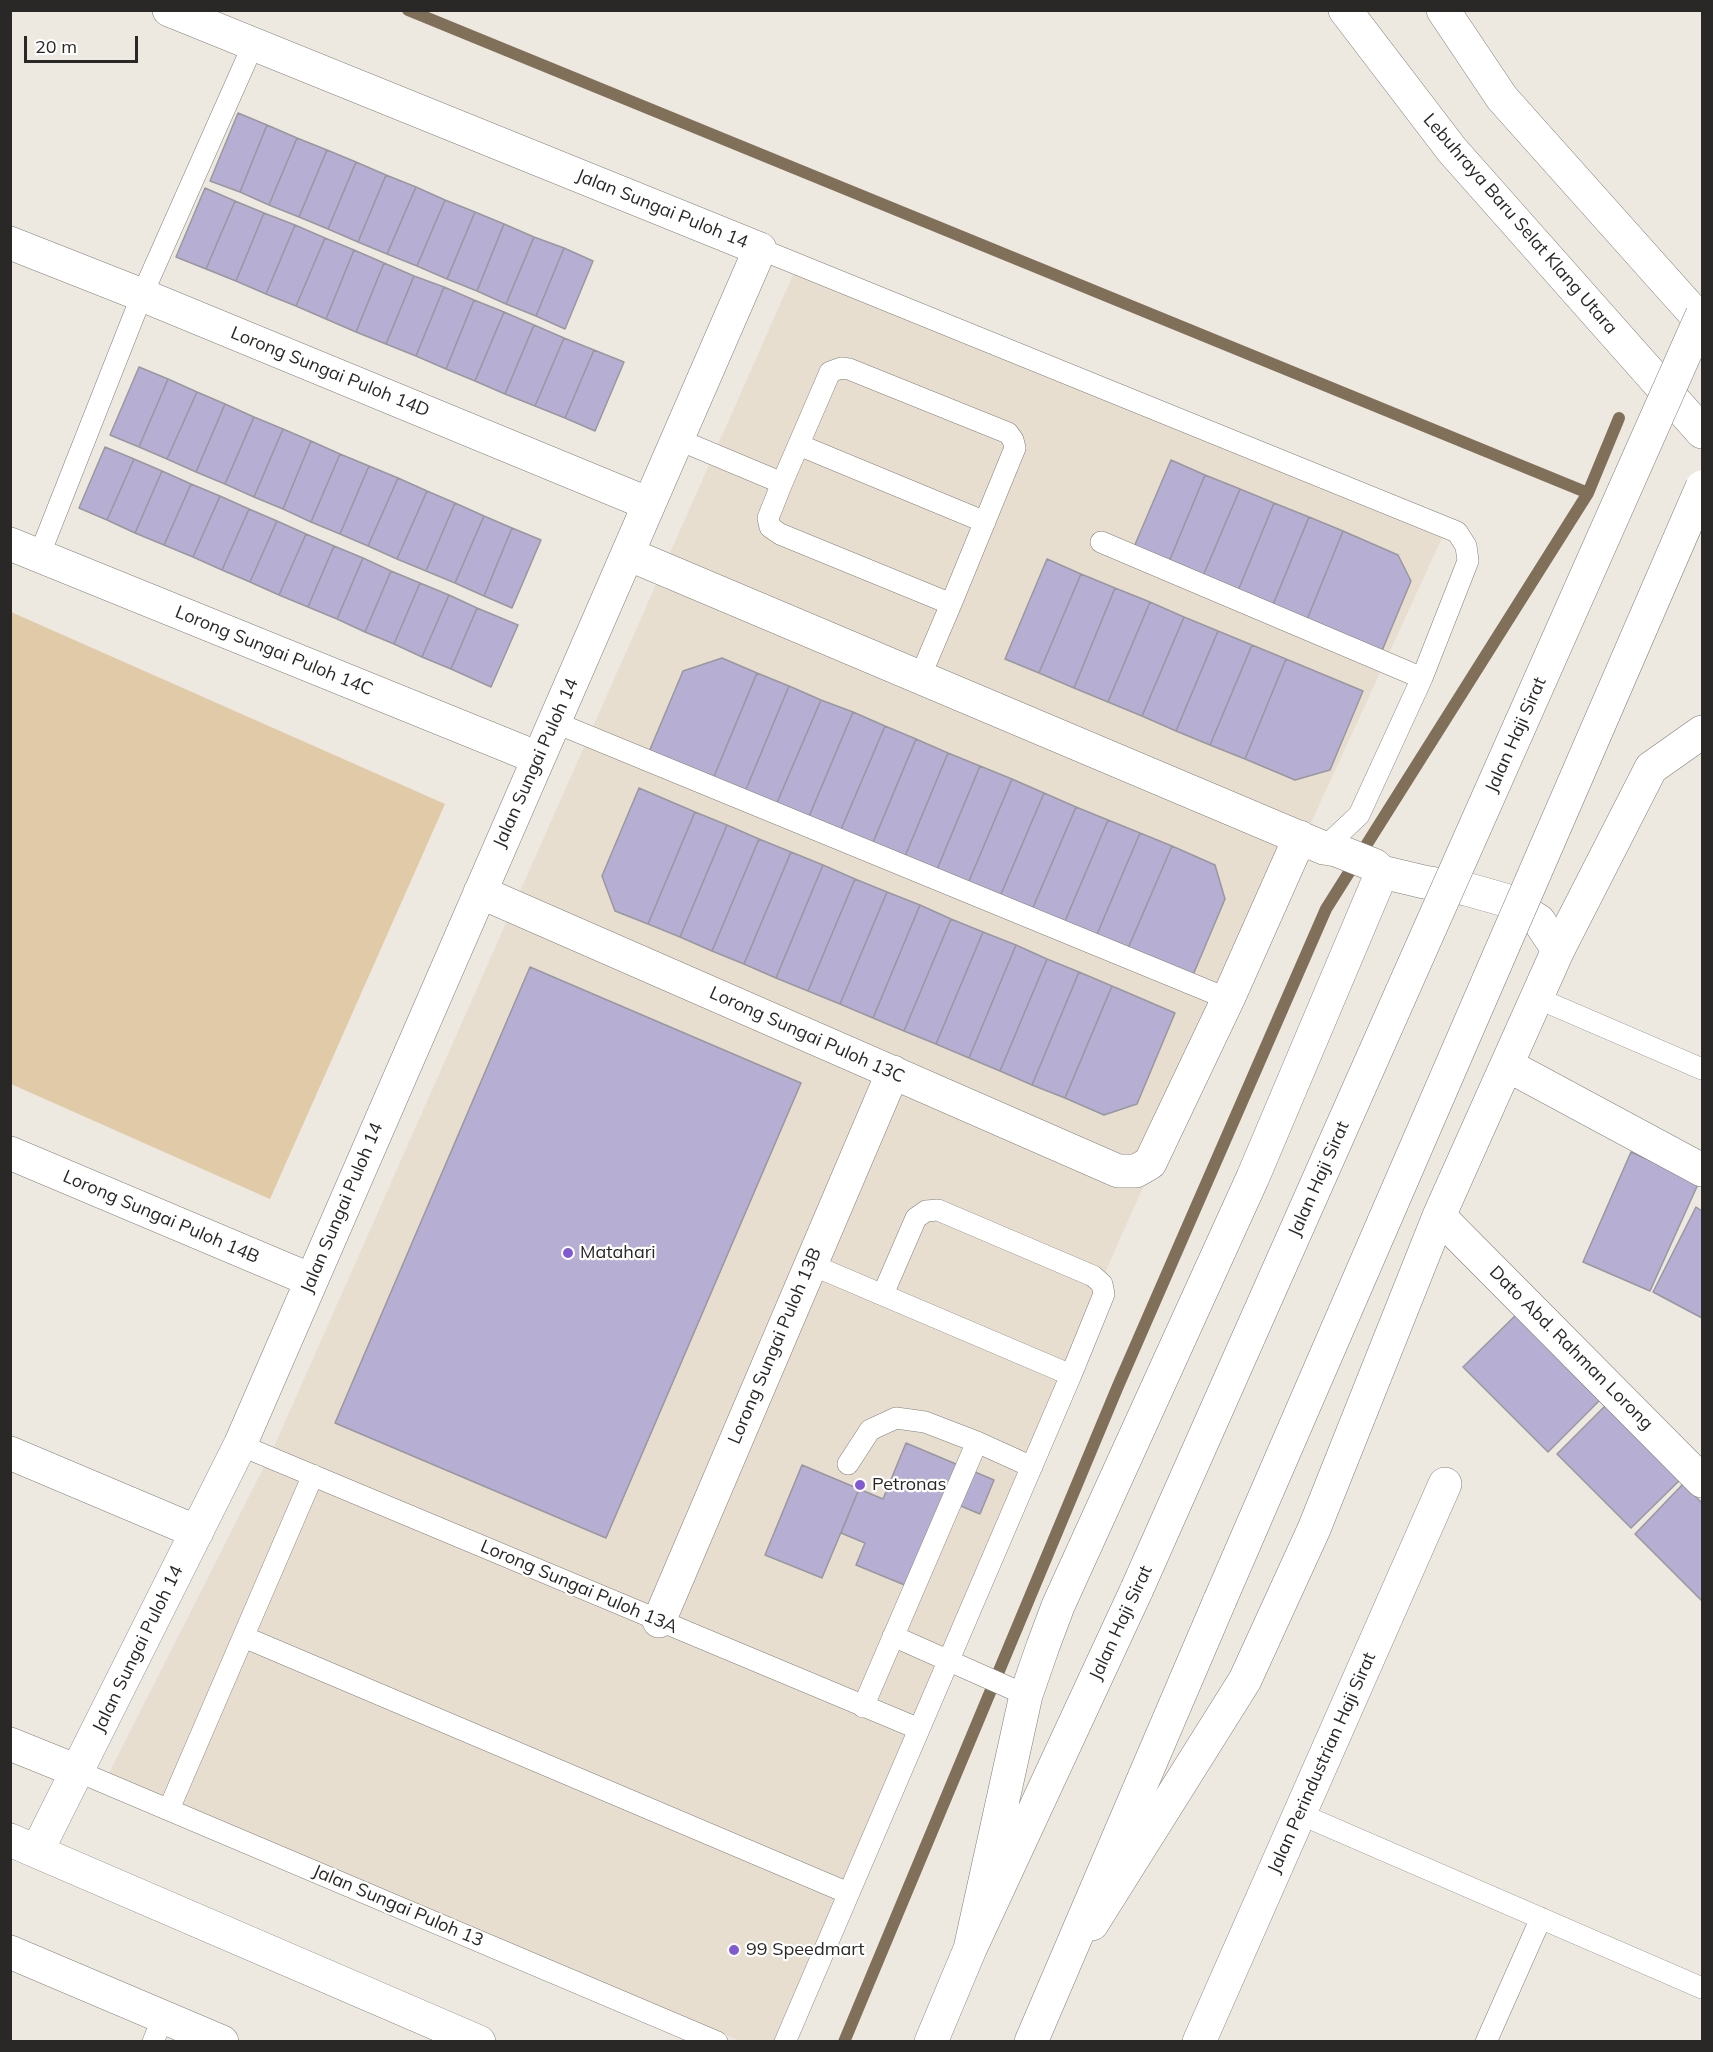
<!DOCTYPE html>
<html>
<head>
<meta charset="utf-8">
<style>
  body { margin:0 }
  #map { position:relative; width:1713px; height:2052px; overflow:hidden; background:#ede8e0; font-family:Mulish,sans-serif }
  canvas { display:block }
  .frame { position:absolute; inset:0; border:12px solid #2a2826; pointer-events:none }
  .scale { position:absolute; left:24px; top:36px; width:114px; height:27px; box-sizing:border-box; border:3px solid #2a2826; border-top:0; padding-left:8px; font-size:18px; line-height:21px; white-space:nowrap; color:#2a2826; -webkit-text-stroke:4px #fff; paint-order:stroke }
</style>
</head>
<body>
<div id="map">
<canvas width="1713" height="2052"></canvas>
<div class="frame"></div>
<div class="scale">20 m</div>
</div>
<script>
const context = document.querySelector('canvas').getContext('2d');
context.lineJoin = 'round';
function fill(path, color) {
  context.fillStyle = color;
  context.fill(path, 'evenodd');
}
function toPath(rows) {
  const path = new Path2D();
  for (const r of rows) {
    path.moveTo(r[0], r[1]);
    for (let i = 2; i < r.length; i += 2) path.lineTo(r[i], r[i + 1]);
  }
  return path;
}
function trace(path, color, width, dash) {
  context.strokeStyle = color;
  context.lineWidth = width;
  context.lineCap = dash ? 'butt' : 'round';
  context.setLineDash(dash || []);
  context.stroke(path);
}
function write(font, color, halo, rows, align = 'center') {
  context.font = font + ' Mulish,sans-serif';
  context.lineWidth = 4.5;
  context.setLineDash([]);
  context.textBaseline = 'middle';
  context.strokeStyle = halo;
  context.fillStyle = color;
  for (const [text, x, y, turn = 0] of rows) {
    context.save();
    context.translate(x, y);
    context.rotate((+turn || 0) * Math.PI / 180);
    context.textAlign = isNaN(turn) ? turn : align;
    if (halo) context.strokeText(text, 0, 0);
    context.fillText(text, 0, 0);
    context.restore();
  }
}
const built = toPath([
  [794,273,1442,538,1125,1227,775,2041,740,2041,109,1773,273,1449]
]);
const green = toPath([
  [11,612,445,804,270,1199,11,1084]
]);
const stream = toPath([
  [408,10,1588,493,1326,909,1118,1386,844,2042],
  [1588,493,1619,418]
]);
const building = toPath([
  [238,113,267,125,240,192,210,181,238,113],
  [267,125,297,138,269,205,240,192,267,125],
  [297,138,327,150,299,217,269,205,297,138],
  [327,150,356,162,328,229,299,217,327,150],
  [356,162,386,175,358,242,328,229,356,162],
  [386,175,416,187,387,254,358,242,386,175],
  [416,187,445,200,417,266,387,254,416,187],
  [205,188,235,201,206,269,176,257,205,188],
  [445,200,475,212,447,279,417,266,445,200],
  [235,201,264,213,236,281,206,269,235,201],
  [475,212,504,224,477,291,447,279,475,212],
  [264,213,295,225,266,294,236,281,264,213],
  [504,224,534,237,506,304,477,291,504,224],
  [295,225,325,238,296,306,266,294,295,225],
  [534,237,564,248,536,316,506,304,534,237],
  [325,238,354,250,326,319,296,306,325,238],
  [564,248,593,261,565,329,536,316,564,248],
  [354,250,384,263,356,332,326,319,354,250],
  [384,263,414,276,386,344,356,332,384,263],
  [414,276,444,287,416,356,386,344,414,276],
  [444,287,474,300,446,369,416,356,444,287],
  [474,300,504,312,475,381,446,369,474,300],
  [504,312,534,325,505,394,475,381,504,312],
  [534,325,564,338,535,406,505,394,534,325],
  [564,338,594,350,565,418,535,406,564,338],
  [594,350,624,362,595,431,565,418,594,350],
  [139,367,168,379,139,447,110,435,139,367],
  [168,379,197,392,167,459,139,447,168,379],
  [197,392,225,404,196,472,167,459,197,392],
  [225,404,254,417,225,484,196,472,225,404],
  [254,417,283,429,254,497,225,484,254,417],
  [283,429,311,441,283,509,254,497,283,429],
  [311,441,340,454,311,522,283,509,311,441],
  [105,447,134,459,107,520,79,508,105,447],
  [340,454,369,466,340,534,311,522,340,454],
  [134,459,162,471,135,533,107,520,134,459],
  [1171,460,1205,475,1166,569,1131,554,1171,460],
  [369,466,398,478,368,546,340,534,369,466],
  [162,471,191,484,164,545,135,533,162,471],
  [1205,475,1240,489,1200,583,1166,569,1205,475],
  [398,478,427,491,397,559,368,546,398,478],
  [191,484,220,496,193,557,164,545,191,484],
  [1240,489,1274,503,1235,598,1200,583,1240,489],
  [427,491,455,503,426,571,397,559,427,491],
  [220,496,249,509,222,570,193,557,220,496],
  [455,503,484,516,455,583,426,571,455,503],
  [1274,503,1309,517,1270,612,1235,598,1274,503],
  [249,509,277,521,250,582,222,570,249,509],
  [484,516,512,528,484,596,455,583,484,516],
  [1309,517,1343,531,1304,627,1270,612,1309,517],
  [277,521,306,534,279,595,250,582,277,521],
  [512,528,541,540,512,608,484,596,512,528],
  [1343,531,1398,555,1411,581,1379,658,1304,627,1343,531],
  [306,534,334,546,308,607,279,595,306,534],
  [334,546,363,558,337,619,308,607,334,546],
  [363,558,391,571,365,632,337,619,363,558],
  [1047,559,1081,574,1039,673,1005,659,1047,559],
  [391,571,420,583,394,644,365,632,391,571],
  [1081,574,1115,588,1074,688,1039,673,1081,574],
  [420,583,449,595,422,657,394,644,420,583],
  [1115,588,1150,602,1108,702,1074,688,1115,588],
  [449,595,477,608,451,669,422,657,449,595],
  [1150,602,1184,617,1142,716,1108,702,1150,602],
  [477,608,518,625,491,687,451,669,477,608],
  [1184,617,1218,631,1176,731,1142,716,1184,617],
  [1218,631,1252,645,1210,745,1176,731,1218,631],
  [1252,645,1286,659,1245,759,1210,745,1252,645],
  [722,658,757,673,710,786,646,759,683,671,722,658],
  [1286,659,1363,691,1330,770,1295,780,1245,759,1286,659],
  [757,673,789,686,742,799,710,786,757,673],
  [789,686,821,700,773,812,742,799,789,686],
  [821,700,853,712,805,826,773,812,821,700],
  [853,712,885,726,837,839,805,826,853,712],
  [885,726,916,739,869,852,837,839,885,726],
  [916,739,948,753,901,866,869,852,916,739],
  [948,753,980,766,933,879,901,866,948,753],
  [980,766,1012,779,964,893,933,879,980,766],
  [1012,779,1044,793,996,906,964,893,1012,779],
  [639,788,695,812,648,924,615,911,602,876,639,788],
  [1044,793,1076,807,1028,919,996,906,1044,793],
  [1076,807,1108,820,1060,933,1028,919,1076,807],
  [695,812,727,825,680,937,648,924,695,812],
  [1108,820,1140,833,1092,946,1060,933,1108,820],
  [727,825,759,839,712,951,680,937,727,825],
  [1140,833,1172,846,1123,960,1092,946,1140,833],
  [759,839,791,852,744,964,712,951,759,839],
  [1172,846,1215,865,1225,899,1188,987,1123,960,1172,846],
  [791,852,823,865,776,978,744,964,791,852],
  [823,865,855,879,808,991,776,978,823,865],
  [855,879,887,892,840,1004,808,991,855,879],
  [887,892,920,905,873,1018,840,1004,887,892],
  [920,905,951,919,904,1031,873,1018,920,905],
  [951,919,983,932,936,1044,904,1031,951,919],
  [983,932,1016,945,969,1058,936,1044,983,932],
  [1016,945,1047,959,1000,1071,969,1058,1016,945],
  [1047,959,1079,972,1032,1085,1000,1071,1047,959],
  [530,967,801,1083,606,1538,335,1423,530,967],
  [1079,972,1112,986,1065,1098,1032,1085,1079,972],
  [1112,986,1175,1013,1137,1104,1104,1115,1065,1098,1112,986],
  [1631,1152,1699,1182,1650,1291,1583,1262,1631,1152],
  [1696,1207,1702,1211,1702,1318,1653,1292,1696,1207],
  [1520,1311,1603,1397,1548,1452,1463,1367,1520,1311],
  [1608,1403,1682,1478,1631,1528,1557,1454,1608,1403],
  [906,1443,994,1480,980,1514,944,1499,907,1586,856,1565,865,1543,841,1533,859,1489,883,1499,906,1443],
  [802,1465,859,1489,822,1578,765,1555,802,1465],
  [1683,1484,1702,1503,1702,1601,1635,1534,1683,1484]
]);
const service = toPath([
  [760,249,1457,532,1466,546,1468,561,1422,678,1359,815,1324,848],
  [677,439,782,483,830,372,841,368,849,369,1008,433,1013,440,1015,448,951,604,780,534,770,527,768,518,782,483],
  [799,445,985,522],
  [1101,542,1422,678],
  [39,556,142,295,253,45],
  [920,677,951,604],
  [554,722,1228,999],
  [1537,998,1702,1069],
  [883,1294,916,1218,926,1211,938,1210,1093,1276,1102,1284,1104,1294,1071,1375],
  [240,1445,919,1729],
  [848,1464,870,1430,896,1418,925,1422,977,1442],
  [893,1636,1026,1695],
  [244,1637,848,1893],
  [863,1707,977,1442,1032,1467],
  [77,1771,717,2042],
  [169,1809,313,1475],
  [1300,1814,1702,1988],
  [153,2042,163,2017],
  [785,2042,1071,1375,810,1264],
  [1486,2042,1541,1918]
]);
const minor = toPath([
  [10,243,142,295,649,504],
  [10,544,538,758],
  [628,554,1324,848,1336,850,1374,865,1382,872,1424,882,1466,889,1505,900,1539,921,1558,950,1439,1216,1314,1529,1245,1680,1092,1924],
  [480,892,1118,1171,1136,1171,1150,1163,1228,999,1300,837],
  [1507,1065,1702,1170],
  [10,1153,311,1280],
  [1439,1216,1702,1481],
  [10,1453,197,1532],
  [659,1621,893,1072],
  [10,1744,77,1771],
  [10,1840,479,2042],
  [37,1851,240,1445,760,249,169,10],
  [10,1952,222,2042],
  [1199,2042,1445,1484]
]);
const secondary = toPath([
  [970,1949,1026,1695,1043,1646,1058,1606,1253,1177,1382,872],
  [931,2042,970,1949,1137,1589],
  [1031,2042,1220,1600]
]);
const motorway = toPath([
  [1345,10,1452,150,1702,432],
  [1443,10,1502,98,1702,322],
  [1558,950,1651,768,1702,732]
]);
const secondaryBridge = toPath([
  [1137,1589,1702,315],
  [1220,1600,1702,487]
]);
const markers = [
  [568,1253,6,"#815ad3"],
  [860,1485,6,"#815ad3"],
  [734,1950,6,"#815ad3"]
];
const streetNames = [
  ["Jalan Sungai Puloh 14",662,209,22],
  ["Lebuhraya Baru Selat Klang Utara",1520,224,49],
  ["Lorong Sungai Puloh 14D",330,372,22],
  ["Lorong Sungai Puloh 14C",274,651,22],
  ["Jalan Haji Sirat",1516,735,-66],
  ["Jalan Sungai Puloh 14",536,763,-66],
  ["Lorong Sungai Puloh 13C",807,1035,24],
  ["Jalan Haji Sirat",1319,1179,-66],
  ["Jalan Sungai Puloh 14",342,1208,-67],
  ["Lorong Sungai Puloh 14B",161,1217,23],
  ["Lorong Sungai Puloh 13B",775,1346,-67],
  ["Dato Abd. Rahman Lorong",1571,1348,45],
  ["Lorong Sungai Puloh 13A",579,1587,23],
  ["Jalan Haji Sirat",1121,1623,-65],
  ["Jalan Sungai Puloh 14",138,1649,-64],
  ["Jalan Perindustrian Haji Sirat",1322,1763,-66],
  ["Jalan Sungai Puloh 13",398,1906,23]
];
const poiNames = [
  ["Matahari",580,1253],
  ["Petronas",872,1485],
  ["99 Speedmart",746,1950]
];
fill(built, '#e7decf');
fill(green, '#e1caa7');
trace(stream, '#817059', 12);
fill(building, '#b6aed3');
trace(building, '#99979f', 1.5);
trace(service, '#837f78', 22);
trace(minor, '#837f78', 34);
trace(secondary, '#837f78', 34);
trace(motorway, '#837f78', 34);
trace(service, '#fff', 21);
trace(minor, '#fff', 33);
trace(secondary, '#fff', 33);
trace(motorway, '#fff', 33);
trace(secondaryBridge, '#837f78', 34, []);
trace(secondaryBridge, '#fff', 33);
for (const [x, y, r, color] of markers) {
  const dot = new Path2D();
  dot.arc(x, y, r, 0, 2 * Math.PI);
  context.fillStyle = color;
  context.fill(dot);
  trace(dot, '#fff', 2);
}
write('18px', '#2a2826', '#fff', streetNames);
write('18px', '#2a2826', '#fff', poiNames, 'left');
</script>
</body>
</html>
